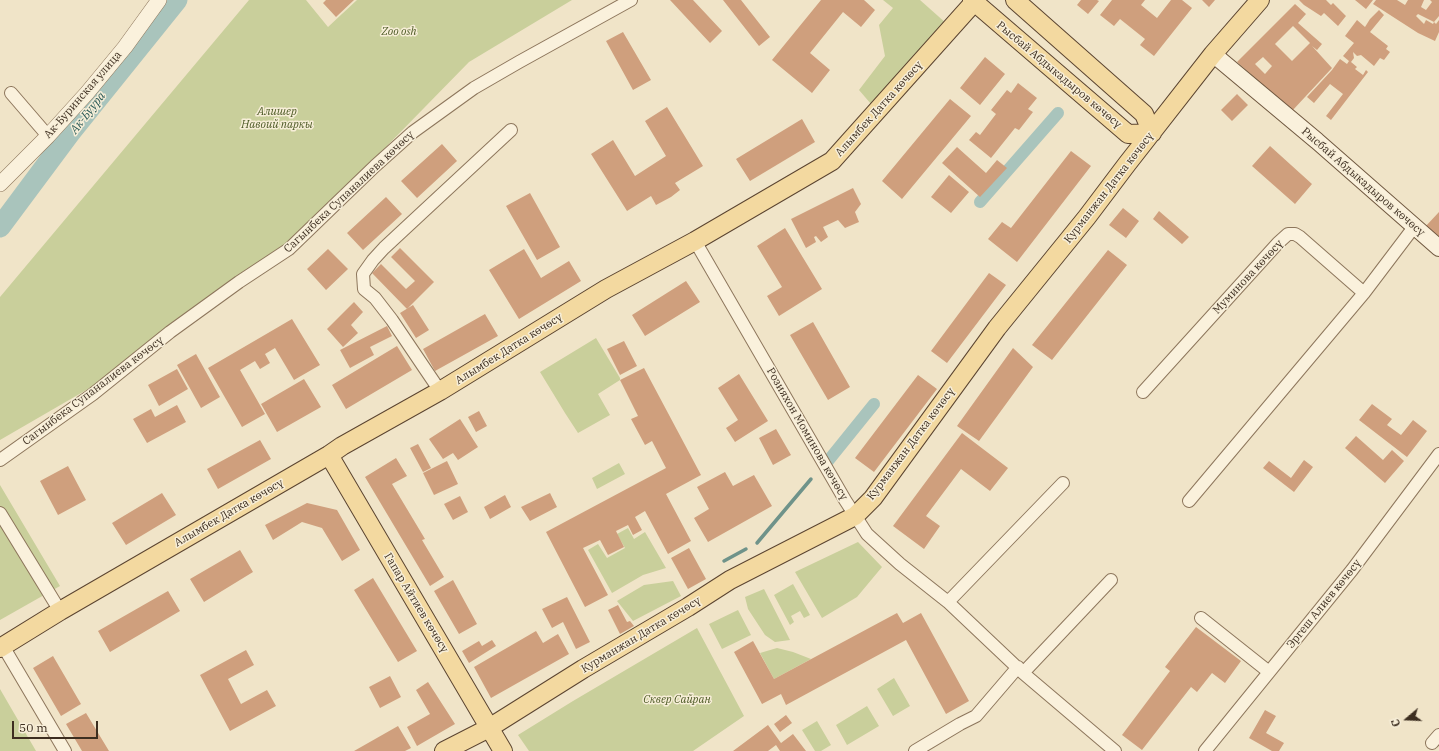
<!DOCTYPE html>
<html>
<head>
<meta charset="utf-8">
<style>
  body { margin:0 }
  #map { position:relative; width:1439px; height:751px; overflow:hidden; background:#f0e4c8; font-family:"IBM Plex Serif",serif }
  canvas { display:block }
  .north { position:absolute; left:1387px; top:699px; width:40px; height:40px; -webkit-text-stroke:3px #f7eed8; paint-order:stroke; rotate:251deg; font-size:11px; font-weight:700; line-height:16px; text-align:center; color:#3d2e20 }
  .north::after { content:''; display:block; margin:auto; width:14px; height:18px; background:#3d2e20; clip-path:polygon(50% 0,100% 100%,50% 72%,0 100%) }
  .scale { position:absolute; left:12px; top:721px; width:86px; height:18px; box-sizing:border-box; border:2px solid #3d2e20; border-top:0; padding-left:5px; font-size:12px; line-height:14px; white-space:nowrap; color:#3d2e20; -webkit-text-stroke:3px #f7eed8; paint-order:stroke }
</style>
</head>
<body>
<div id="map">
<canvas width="1439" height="751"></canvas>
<div class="north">С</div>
<div class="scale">50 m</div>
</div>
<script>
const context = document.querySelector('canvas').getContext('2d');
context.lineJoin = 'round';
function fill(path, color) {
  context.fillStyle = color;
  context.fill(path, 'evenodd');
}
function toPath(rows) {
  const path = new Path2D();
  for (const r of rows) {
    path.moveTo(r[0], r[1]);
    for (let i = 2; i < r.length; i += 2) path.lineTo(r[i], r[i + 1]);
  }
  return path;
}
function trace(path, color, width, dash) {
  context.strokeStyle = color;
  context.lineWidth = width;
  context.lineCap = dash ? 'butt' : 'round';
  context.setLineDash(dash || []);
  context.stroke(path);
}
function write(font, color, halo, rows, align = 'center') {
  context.font = font + ' "IBM Plex Serif",serif';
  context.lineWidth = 3;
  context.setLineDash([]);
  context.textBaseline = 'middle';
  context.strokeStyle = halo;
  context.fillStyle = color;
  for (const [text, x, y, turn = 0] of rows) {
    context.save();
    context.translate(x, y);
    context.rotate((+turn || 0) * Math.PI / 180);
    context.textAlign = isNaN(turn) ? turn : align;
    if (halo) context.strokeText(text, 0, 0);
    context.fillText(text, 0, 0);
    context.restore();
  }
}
const green = toPath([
  [249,0,306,0,328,27,357,0,572,0,469,62,290,245,107,378,0,440,0,297],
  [883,0,920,0,947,24,871,104,859,90,885,56,879,25,893,8],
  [596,338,620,378,620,380,598,394,610,415,578,433,565,413,540,372],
  [619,463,625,474,597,489,592,478],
  [0,485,60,586,0,620],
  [628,528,634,539,645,532,666,568,643,575,612,593,588,550,598,544,607,558,625,548,617,534],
  [858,542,882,567,857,597,822,618,795,572],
  [673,581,681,596,633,621,617,601,644,585],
  [793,584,810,615,804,618,800,611,791,616,794,622,790,625,774,595],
  [764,589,790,640,775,642,765,635,748,609,745,597],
  [738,610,751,635,722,649,709,624],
  [697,628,744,716,693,751,529,751,518,735,573,701],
  [777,648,793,652,811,659,774,679,760,653],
  [894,678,910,706,893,716,877,689],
  [0,689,36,751,0,751],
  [867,706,879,726,847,745,836,725],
  [817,721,831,745,821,751,815,751,802,730]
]);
const stream = toPath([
  [757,543,811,479],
  [724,561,746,549]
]);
const canal = toPath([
  [980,202,1058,113],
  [828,461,874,404]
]);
const river = toPath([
  [0,227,70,133,177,0]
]);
const building = toPath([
  [326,0,354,0,336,17,323,3],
  [670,0,693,0,722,31,710,43],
  [723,0,741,0,770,37,759,46],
  [821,0,864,0,875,10,861,27,843,12,810,53,830,70,812,93,772,60],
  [1081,0,1097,0,1099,1,1088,14,1077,5],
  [1112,0,1145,0,1141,5,1157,18,1171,0,1182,0,1192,8,1154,56,1140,45,1145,39,1120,19,1114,26,1100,15],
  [1202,0,1215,0,1209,7],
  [1299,0,1326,0,1331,5,1333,3,1346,16,1338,26,1324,13,1321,16,1304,5],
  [1355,0,1373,0,1366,9],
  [1376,0,1397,0,1405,5,1408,0,1424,0,1421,7,1426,10,1432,2,1430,0,1439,0,1439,16,1434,22,1418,14,1416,16,1424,24,1426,20,1433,24,1434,22,1436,24,1439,20,1439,32,1435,41,1418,33,1373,4],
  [1295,4,1306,14,1298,23,1322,44,1317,50,1312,46,1332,68,1292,111,1237,62],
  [1293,26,1310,43,1292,61,1275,44],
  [1263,57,1272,66,1265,74,1255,64],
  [1379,10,1384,15,1370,32,1388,46,1386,49,1390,52,1384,60,1380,58,1374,66,1361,55,1357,56,1353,52,1354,58,1351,62,1357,67,1355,69,1363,75,1366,70,1368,72,1331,120,1326,116,1343,94,1330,84,1314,103,1307,97,1332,70,1340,59,1347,64,1349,61,1343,56,1354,43,1345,36,1357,20,1365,27,1370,19],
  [623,32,651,80,633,90,606,41],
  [985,57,1005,74,980,105,960,88],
  [1018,83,1037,98,1028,109,1033,112,1019,130,1015,128,991,158,969,140,976,132,980,135,996,114,991,110,1007,90,1011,93],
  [1237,94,1248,105,1232,121,1221,110],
  [950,99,971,116,902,199,882,181],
  [667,107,703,166,675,183,680,190,671,197,656,205,651,196,627,211,591,154,613,140,635,176,666,156,645,121],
  [802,119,815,142,750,181,736,159],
  [442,144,457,161,417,198,401,181],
  [1270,146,1312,184,1295,204,1252,166],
  [957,147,986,173,997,160,1007,168,980,197,942,163],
  [1071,151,1091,166,1017,262,988,239,1002,222,1011,228],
  [949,175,969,192,951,213,931,197],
  [853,188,861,204,855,212,859,222,845,228,838,220,823,227,828,237,821,242,816,236,814,237,816,242,806,248,791,219],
  [530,193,560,247,537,260,506,206],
  [386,197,402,214,363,250,347,233],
  [1123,208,1139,221,1126,238,1109,225],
  [1159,211,1189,237,1182,244,1153,219],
  [1439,212,1439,240,1425,227],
  [785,228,822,289,779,316,767,296,782,287,757,246],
  [400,248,434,282,407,309,372,273,381,264,406,289,415,281,391,257],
  [328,249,348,269,326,290,307,269],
  [524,249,541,278,569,261,581,281,519,319,489,270],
  [1108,250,1127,265,1052,360,1032,345],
  [989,273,1006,285,947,363,931,351],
  [686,281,700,302,645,336,632,315],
  [354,302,363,312,351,325,358,333,343,347,327,329],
  [413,305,429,330,416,338,400,313],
  [485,314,498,336,435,371,423,349],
  [292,319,320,365,294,380,275,348,265,354,270,363,260,369,255,361,240,370,265,414,242,427,208,368],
  [813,322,850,387,828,400,790,335],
  [387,326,392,336,370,347,374,355,350,368,340,350],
  [624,341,637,366,620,375,607,349],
  [397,346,412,370,346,409,332,385],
  [1013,348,1033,367,979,441,957,426],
  [196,354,220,397,201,408,177,365],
  [644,368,701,475,666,494,691,541,668,554,645,511,635,517,642,530,633,535,628,525,616,531,624,547,608,555,600,540,583,548,608,595,585,607,546,532,666,468,652,441,645,445,631,419,638,416,620,380],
  [177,369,188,389,159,406,148,385],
  [739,374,768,421,735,442,726,428,738,420,718,388],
  [918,375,937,389,874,472,855,458],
  [304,379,321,407,277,432,261,404],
  [1372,404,1392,419,1387,425,1401,435,1413,420,1427,431,1407,457,1359,420],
  [177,405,186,422,147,443,133,419,151,409,155,417],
  [479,411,487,426,476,432,468,417],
  [460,419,478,447,458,460,453,453,443,459,429,439],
  [776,429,791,455,773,465,759,438],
  [962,433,1008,468,990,491,961,469,926,516,940,526,924,549,893,526],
  [1356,436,1383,460,1392,450,1404,461,1385,483,1345,448],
  [260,440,271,459,218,489,207,469],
  [418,444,431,468,423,472,410,448],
  [396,458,407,476,392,484,425,539,422,540,444,577,430,586,365,477],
  [1304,460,1313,467,1294,492,1263,468,1269,461,1291,478],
  [447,461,458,484,434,495,423,473],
  [68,466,86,500,58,515,40,481],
  [725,472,733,486,754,475,772,506,708,542,694,518,709,509,697,487],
  [162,493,176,515,126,545,112,523],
  [550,493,557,507,530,521,521,507],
  [505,495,511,507,490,519,484,507],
  [460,496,468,512,453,520,444,504],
  [307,503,337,510,360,550,342,561,322,528,302,522,273,540,265,525],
  [689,548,706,579,688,589,671,558],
  [240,550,253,572,204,602,190,579],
  [373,578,417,651,398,662,354,590],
  [453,580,477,624,459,634,434,591],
  [168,591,180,611,110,652,98,631],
  [567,597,590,642,576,649,563,622,552,628,542,609],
  [618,605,627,622,630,621,634,626,620,634,608,610],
  [897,613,903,623,921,613,969,701,946,714,906,640,786,705,781,694,762,704,734,652,753,641,774,679],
  [1196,627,1241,661,1225,683,1212,673,1197,692,1191,687,1142,750,1122,735,1170,671,1165,667],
  [536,631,543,643,558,634,569,654,491,698,474,667],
  [492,640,496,646,469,663,462,651,479,641,482,646],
  [246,650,254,665,228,679,241,704,267,690,276,706,230,731,200,675],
  [53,656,81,704,61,716,33,668],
  [390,676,401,697,380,708,369,687],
  [428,682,455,724,417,746,407,727,430,714,416,690],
  [1265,710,1276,716,1266,733,1284,743,1279,751,1272,751,1249,738],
  [86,713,109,751,82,751,66,724],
  [786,715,792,723,780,732,774,724],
  [768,725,781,743,793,734,806,751,780,751,776,745,768,751,733,751],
  [398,726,411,748,405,751,354,751]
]);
const minor = toPath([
  [11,93,48,136],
  [695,241,845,500,867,534,900,564,948,602,1023,673,1115,751],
  [440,391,392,320,375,298,364,289,363,274,373,260,384,248,511,130],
  [1143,392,1278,243,1288,234,1295,234,1300,237,1364,293],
  [0,460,93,394,170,332,239,282,289,249,375,166,413,132,474,88,519,62,631,0],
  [1189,501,1364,293,1414,227],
  [0,513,60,611],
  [948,602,1063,483],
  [1201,618,1269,672],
  [3,646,65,751],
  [1023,673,1111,580],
  [1432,743,1439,735],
  [915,751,960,724,976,716,1018,667],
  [1205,751,1352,570,1439,454]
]);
const tertiary = toPath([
  [0,184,48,136,87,93,125,47,159,0]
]);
const secondary = toPath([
  [1213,54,1317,141,1439,248]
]);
const primary = toPath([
  [972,0,1128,134,1152,133],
  [1015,0,1144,114,1152,133],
  [329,455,503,751],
  [0,648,60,611,329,455,342,446,440,391,606,289,695,241,832,161,976,0],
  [444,751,489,728,583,669,688,607,730,580,855,516,873,498,997,328,1087,217,1127,164,1213,54,1260,0]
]);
const parkNames = [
  ["Zoo osh",399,32],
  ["Алишер",277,112],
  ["Навоий паркы",277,125],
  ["Сквер Сайран",677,700]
];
const streetNames = [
  ["Рысбай Абдыкадыров көчөсү",1059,75,40],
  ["Ак-Буринская улица",83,95,-49],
  ["Алымбек Датка көчөсү",879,109,-48],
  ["Рысбай Абдыкадыров көчөсү",1363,182,41],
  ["Курманжан Датка көчөсү",1109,188,-52],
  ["Сагынбека Супаналиева көчөсү",349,192,-43],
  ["Муминова көчөсү",1248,277,-47],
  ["Алымбек Датка көчөсү",509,349,-32],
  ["Сагынбека Супаналиева көчөсү",93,391,-37],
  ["Розияхон Моминова көчөсү",807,434,60],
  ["Курманжан Датка көчөсү",911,444,-53],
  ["Алымбек Датка көчөсү",229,513,-30],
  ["Гапар Айтиев көчөсү",416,603,59],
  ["Эргеш Алиев көчөсү",1324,604,-51],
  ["Курманжан Датка көчөсү",641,635,-31]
];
const waterNames = [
  ["Ак-Буура",88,113,-52]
];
fill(green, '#c9cf9b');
trace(stream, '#6f938a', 3.5);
trace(canal, '#a9c4bc', 12);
trace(river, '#a9c4bc', 21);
fill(building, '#cf9f7d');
trace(minor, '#8d765c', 14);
trace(tertiary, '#8d765c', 16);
trace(secondary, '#6f573f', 18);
trace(primary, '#5b4430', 20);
trace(minor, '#faf1dc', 12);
trace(tertiary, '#faf1dc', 15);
trace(secondary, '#faf1dc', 16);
trace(primary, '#f3d9a0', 18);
write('italic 11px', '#4d5a26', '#f7eed8', parkNames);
write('11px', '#3d2e20', '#f7eed8', streetNames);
write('italic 12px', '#2f5d5a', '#f7eed8', waterNames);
</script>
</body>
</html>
